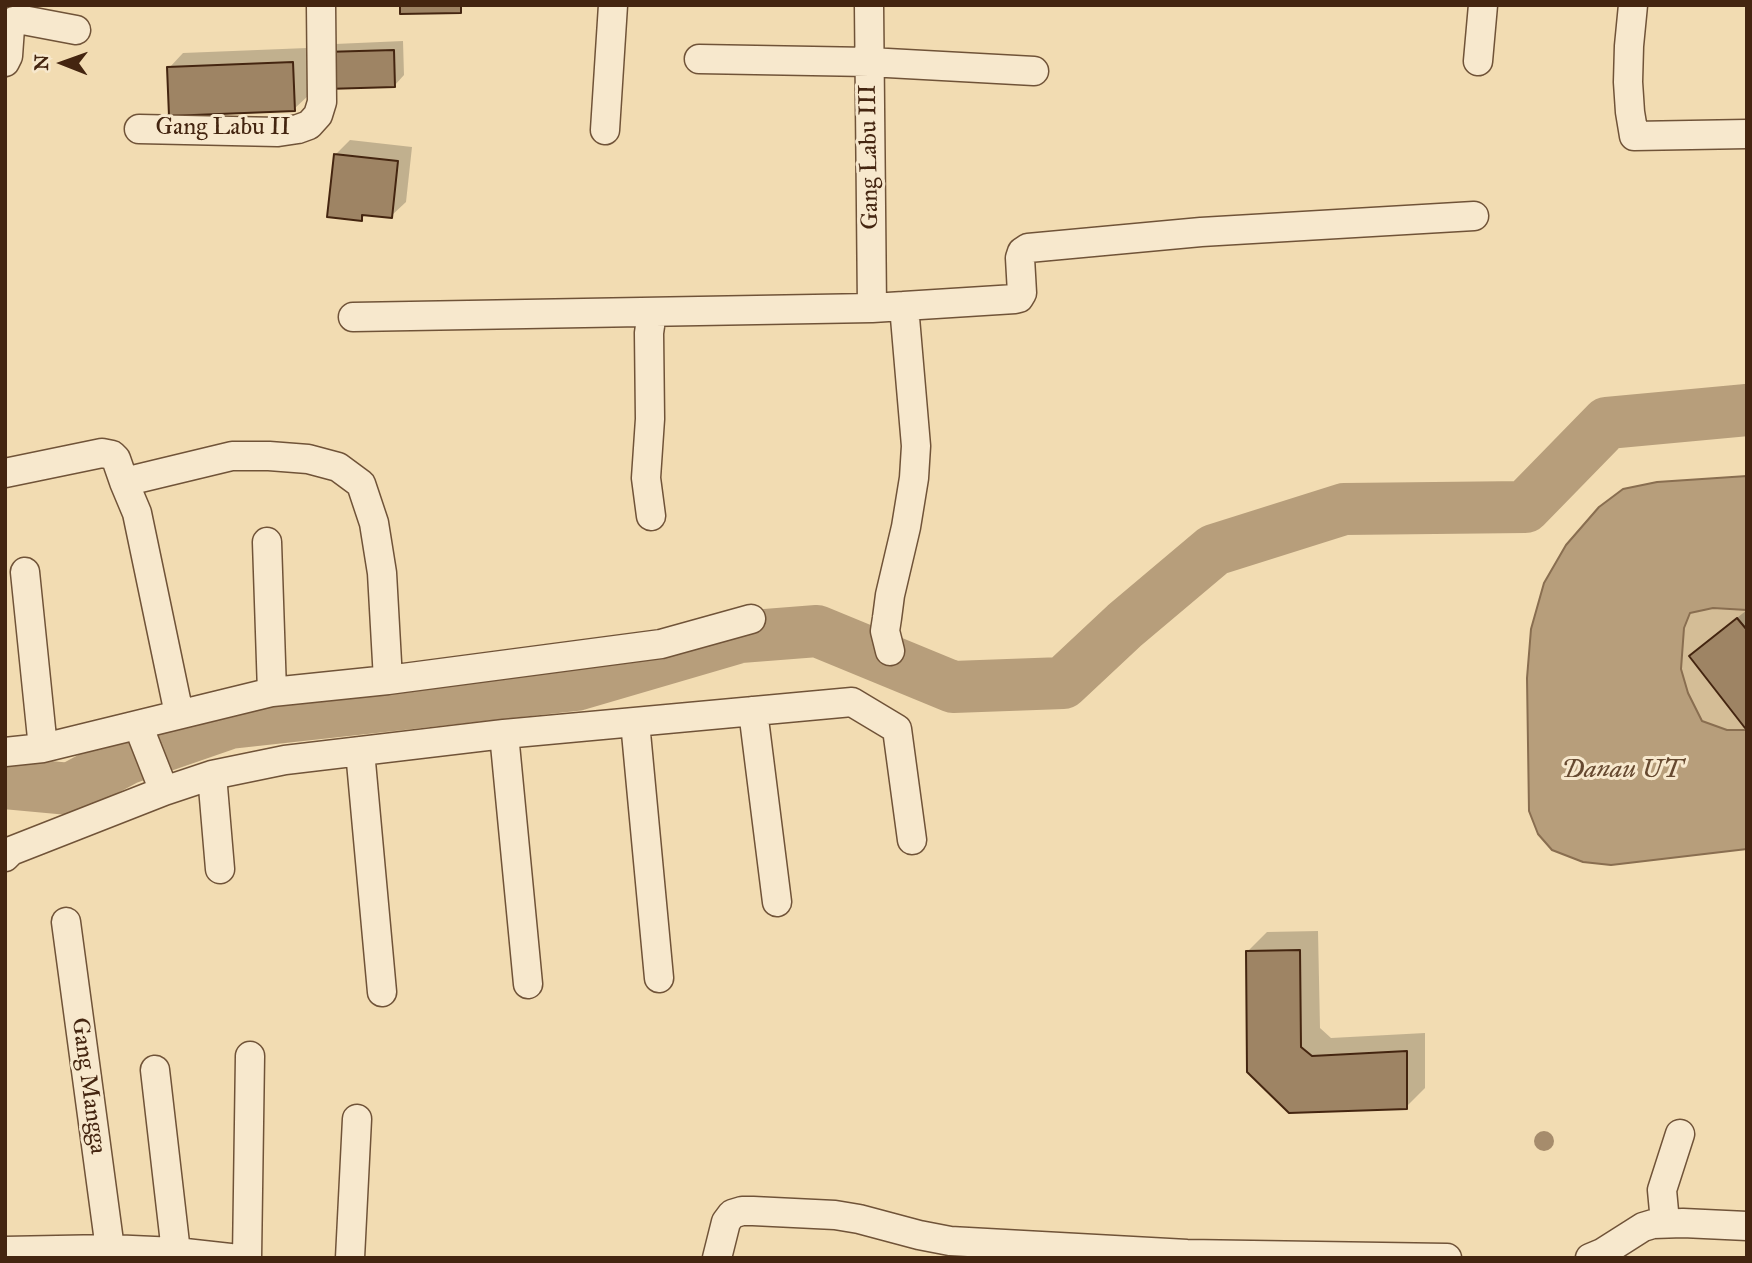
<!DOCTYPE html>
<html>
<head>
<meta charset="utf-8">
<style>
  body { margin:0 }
  #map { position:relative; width:1752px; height:1263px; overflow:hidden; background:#f2dcb2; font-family:"IM FELL Great Primer",serif }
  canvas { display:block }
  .frame { position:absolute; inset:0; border:7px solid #442510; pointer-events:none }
  .north { position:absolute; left:28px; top:28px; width:70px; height:70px; -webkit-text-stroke:5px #f7e8cd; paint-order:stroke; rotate:271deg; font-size:19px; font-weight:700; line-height:28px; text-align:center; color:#442510 }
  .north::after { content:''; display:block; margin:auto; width:24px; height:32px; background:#442510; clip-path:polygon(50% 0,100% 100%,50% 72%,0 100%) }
</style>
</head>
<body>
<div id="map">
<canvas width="1752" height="1263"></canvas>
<div class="frame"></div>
<div class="north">N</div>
</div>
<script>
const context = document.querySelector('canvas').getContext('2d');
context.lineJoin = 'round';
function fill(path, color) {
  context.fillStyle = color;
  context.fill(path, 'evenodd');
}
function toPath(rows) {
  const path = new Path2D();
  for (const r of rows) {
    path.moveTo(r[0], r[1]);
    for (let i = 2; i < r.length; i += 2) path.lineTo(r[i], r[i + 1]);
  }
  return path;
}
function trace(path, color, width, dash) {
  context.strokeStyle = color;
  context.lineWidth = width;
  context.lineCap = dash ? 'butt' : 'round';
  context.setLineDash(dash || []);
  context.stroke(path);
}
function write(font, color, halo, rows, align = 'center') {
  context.font = font + ' "IM FELL Great Primer",serif';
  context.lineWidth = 6;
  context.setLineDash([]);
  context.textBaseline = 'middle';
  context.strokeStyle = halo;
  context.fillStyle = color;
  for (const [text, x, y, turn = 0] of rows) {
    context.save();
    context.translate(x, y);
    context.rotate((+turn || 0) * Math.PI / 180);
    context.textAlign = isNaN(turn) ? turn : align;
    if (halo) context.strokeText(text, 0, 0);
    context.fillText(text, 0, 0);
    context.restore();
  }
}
const green = toPath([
  [1713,608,1747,610,1747,630,1737,618,1689,657,1745,728,1747,727,1747,730,1727,730,1701,721,1688,693,1681,669,1684,628,1690,613]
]);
const water = toPath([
  [1747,476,1747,610,1713,608,1690,613,1684,628,1681,669,1688,693,1702,721,1727,730,1747,730,1747,849,1611,865,1583,862,1552,850,1538,834,1529,811,1527,678,1531,629,1544,583,1566,545,1599,507,1623,489,1657,482,1747,476]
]);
const shadow = toPath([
  [403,41,404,75,395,85,326,53,335,44],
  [307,48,309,95,294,109,169,68,183,53],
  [350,140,412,147,406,202,391,216,366,214,361,219,335,155],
  [1747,610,1747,725,1691,657,1706,642],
  [1318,931,1320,1028,1331,1038,1425,1033,1425,1088,1406,1107,1290,1111,1248,951,1267,932]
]);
const river = toPath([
  [5,783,70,789,126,759,230,723,576,685,740,637,817,631,953,687,1063,683,1125,625,1214,550,1344,509,1525,507,1607,423,1747,410]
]);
const building = toPath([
  [400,5,461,5,461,13,400,14,400,5],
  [394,50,395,87,326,89,324,52,394,50],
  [293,62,295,111,169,116,167,67,293,62],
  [334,154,398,161,392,218,362,215,362,221,327,217,334,154],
  [1737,618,1747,630,1747,727,1745,728,1689,656,1737,618],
  [1300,950,1301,1047,1312,1056,1407,1051,1407,1109,1289,1113,1247,1072,1246,951,1300,950]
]);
const minor = toPath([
  [869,5,872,308],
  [1633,5,1629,46,1628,82,1630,112,1634,136,1747,134],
  [699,59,869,62,1034,71],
  [1478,61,1483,5],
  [5,62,8,56,10,28,14,21,23,20,76,30],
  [139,129,278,132,298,129,309,125,318,115,322,102,321,5],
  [605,130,613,5],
  [353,317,872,308,1015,299,1019,298,1022,293,1020,258,1022,252,1028,248,1201,232,1474,216],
  [5,473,102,453,112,455,116,459,124,482,232,456,269,456,308,459,338,467,361,484,374,523,382,573,388,680],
  [124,482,137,513,179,714],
  [651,516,646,478,650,419,649,333,652,312],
  [267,542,272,692],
  [25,572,43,748],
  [890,651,885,631,887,618,890,595,906,527,914,478,916,446,904,306],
  [753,711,777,902],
  [635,722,659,978],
  [138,725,164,791],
  [504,734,528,984],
  [360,751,382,992],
  [5,752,43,748,272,692,388,680,661,644,751,619],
  [212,775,220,869],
  [5,857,11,851,164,791,212,775,285,760,504,734,852,702,897,729,912,840],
  [66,922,110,1249],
  [155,1070,176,1252],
  [1665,1222,1662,1190,1680,1134],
  [5,1251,110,1249,176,1252,230,1258],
  [247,1258,250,1056],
  [350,1258,357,1119],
  [717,1258,726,1222,732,1214,742,1211,753,1211,835,1215,859,1219,919,1235,950,1241,1187,1254,1447,1258],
  [1590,1258,1602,1253,1643,1227,1653,1224,1683,1223,1747,1226]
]);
const trees = [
  [1544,1141]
];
const streetNames = [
  ["Gang Labu II",223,128],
  ["Gang Labu III",870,157,-91],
  ["Gang Mangga",88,1086,82]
];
const waterNames = [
  ["Danau UT",1622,771]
];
fill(green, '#d4bd96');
fill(water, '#b79e7b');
trace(water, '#896e50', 2);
fill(shadow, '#0003');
trace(river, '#b79e7b', 52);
fill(building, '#9e8464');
trace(building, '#442510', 2);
trace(minor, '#705338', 31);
trace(minor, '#f7e8cd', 28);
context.fillStyle = '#a68c6c';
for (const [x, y] of trees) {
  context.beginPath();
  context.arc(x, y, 10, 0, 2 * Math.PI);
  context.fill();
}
write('24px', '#442510', '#f7e8cd', streetNames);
write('italic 26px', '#664930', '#f7e8cd', waterNames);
</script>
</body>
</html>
